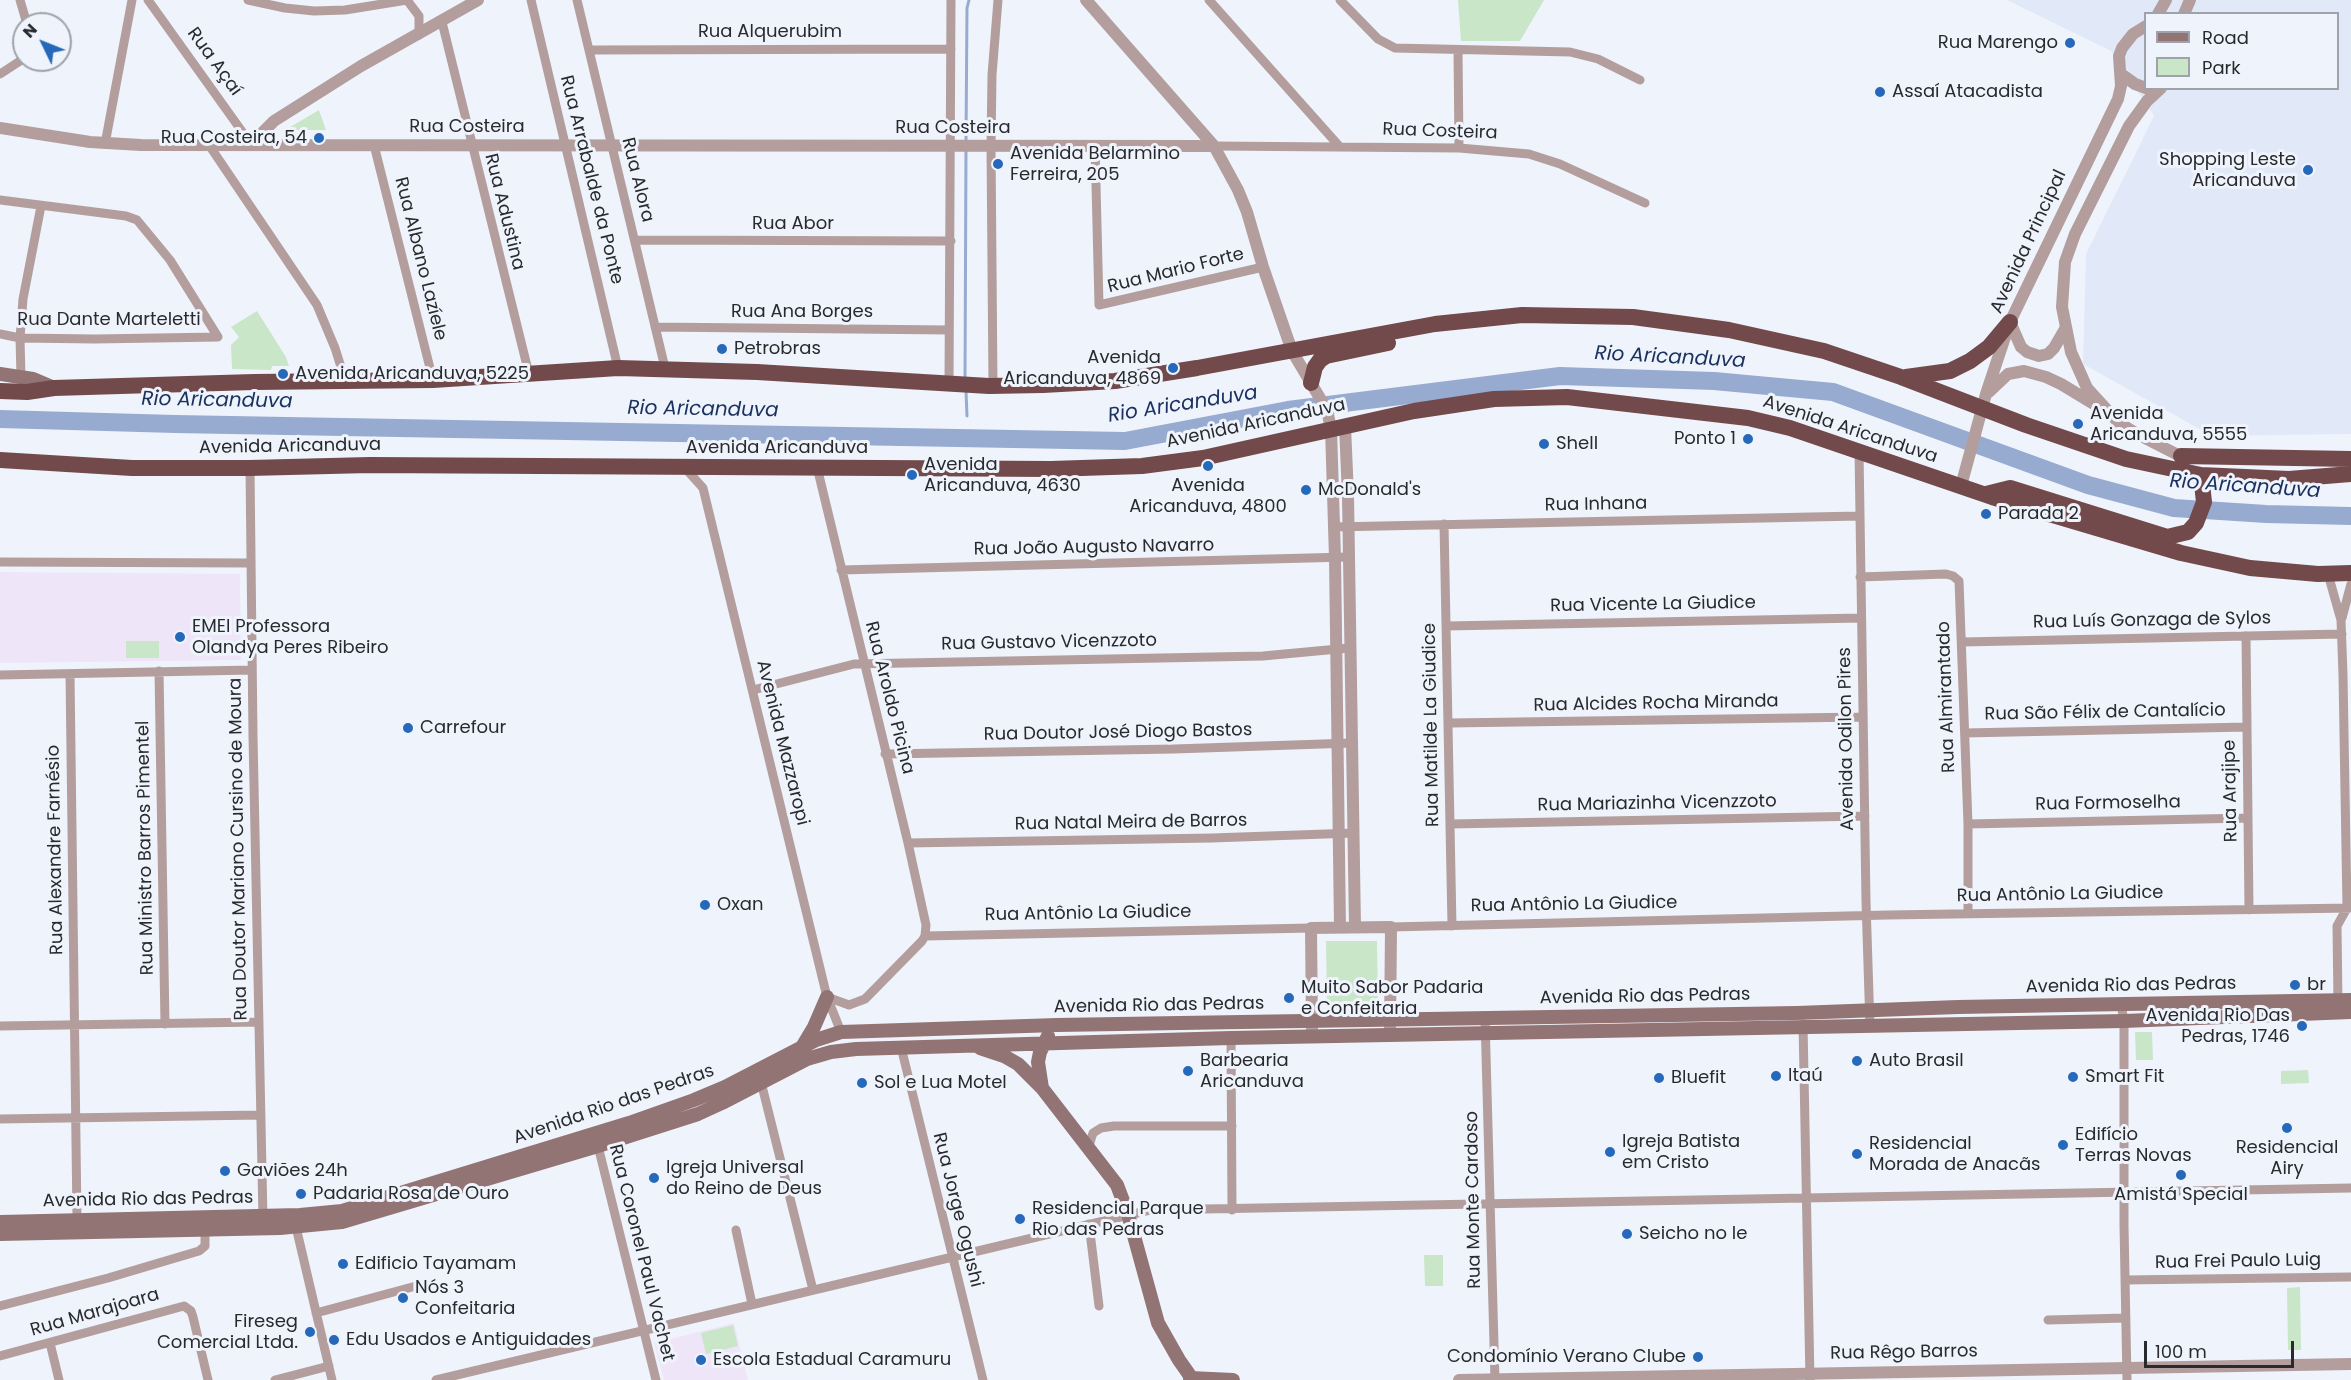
<!DOCTYPE html>
<html>
<head>
<meta charset="utf-8">
<style>
  body { margin:0 }
  #map { position:relative; width:2351px; height:1380px; overflow:hidden; background:#eff4fc; font-family:Poppins,sans-serif }
  canvas { display:block }
  .legend { position:absolute; left:2144px; top:12px; width:195px; height:78px; box-sizing:border-box; background:#eff4fc; border:2px solid #9fa3a9; margin:0; padding:8px 10px; list-style:none; font-size:18px; color:#282a2d }
  .legend li { display:flex; align-items:center; gap:12px; height:30px }
  .legend b { width:30px; border:2px solid #9fa3a9 }
  .north { position:absolute; left:12px; top:12px; width:60px; height:60px; box-sizing:border-box; background:#eff4fc; border:2px solid #9fa3a9; border-radius:50%; rotate:313deg; font-size:16px; font-weight:700; line-height:24px; text-align:center; color:#282a2d }
  .north::after { content:''; display:block; margin:auto; width:21px; height:27px; background:#2668b9; clip-path:polygon(50% 0,100% 100%,50% 72%,0 100%) }
  .scale { position:absolute; left:2144px; top:1341px; width:150px; height:27px; box-sizing:border-box; border:3px solid #282a2d; border-top:0; padding-left:8px; font-size:18px; line-height:21px; white-space:nowrap; color:#282a2d; -webkit-text-stroke:4px #eff4fc; paint-order:stroke }
</style>
</head>
<body>
<div id="map">
<canvas width="2351" height="1380"></canvas>
<ul class="legend">
<li><b style="height:8px;background:#937474"></b>Road</li>
<li><b style="height:16px;background:#c9e6c8"></b>Park</li>
</ul>
<div class="north">N</div>
<div class="scale">100 m</div>
</div>
<script>
const context = document.querySelector('canvas').getContext('2d');
context.lineJoin = 'round';
function fill(path, color) {
  context.fillStyle = color;
  context.fill(path, 'evenodd');
}
function toPath(rows) {
  const path = new Path2D();
  for (const r of rows) {
    path.moveTo(r[0], r[1]);
    for (let i = 2; i < r.length; i += 2) path.lineTo(r[i], r[i + 1]);
  }
  return path;
}
function trace(path, color, width, dash) {
  context.strokeStyle = color;
  context.lineWidth = width;
  context.lineCap = dash ? 'butt' : 'round';
  context.setLineDash(dash || []);
  context.stroke(path);
}
function write(font, color, halo, rows, align = 'center') {
  context.font = font + ' Poppins,sans-serif';
  context.lineWidth = 6;
  context.setLineDash([]);
  context.textBaseline = 'middle';
  context.strokeStyle = halo;
  context.fillStyle = color;
  for (const [text, x, y, turn = 0] of rows) {
    context.save();
    context.translate(x, y);
    context.rotate((+turn || 0) * Math.PI / 180);
    context.textAlign = isNaN(turn) ? turn : align;
    if (halo) context.strokeText(text, 0, 0);
    context.fillText(text, 0, 0);
    context.restore();
  }
}
const built = toPath([
  [2007,0,2351,0,2351,434,2212,436,2083,364,2086,254,2154,116,2111,51],
  [2146,14,2338,14,2338,88,2146,88]
]);
const education = toPath([
  [0,572,240,574,241,660,0,663],
  [734,1323,748,1380,664,1380,654,1343]
]);
const green = toPath([
  [1458,0,1544,0,1520,41,1461,41],
  [319,110,326,130,285,130],
  [257,311,286,357,289,366,272,366,271,370,232,369,231,345,239,337,231,327],
  [126,641,159,641,159,658,126,658],
  [1326,941,1377,941,1378,1011,1327,1012],
  [2135,1032,2152,1032,2153,1060,2136,1060],
  [2308,1070,2309,1083,2281,1084,2281,1071],
  [1424,1255,1443,1255,1443,1286,1425,1286],
  [2300,1287,2301,1350,2288,1350,2287,1288],
  [733,1325,738,1346,706,1354,701,1333]
]);
const stream = toPath([
  [966,142,967,8,969,0],
  [965,379,966,148],
  [966,391,967,416]
]);
const river = toPath([
  [0,419,175,424,1125,441,1288,410,1560,376,1714,381,1833,392,2088,485,2174,508,2266,514,2351,516]
]);
const minor = toPath([
  [20,0,27,24],
  [148,0,251,144],
  [248,0,285,8,314,11,345,10,407,0],
  [407,0,419,16,419,35],
  [531,0,618,368],
  [577,0,665,368],
  [1209,0,1340,147],
  [1340,0,1378,39,1395,48,1570,52,1598,59,1640,80],
  [442,22,529,374],
  [590,50,951,49],
  [1458,51,1459,148],
  [0,74,20,61,24,54],
  [105,144,132,0],
  [209,145,317,305,335,348,341,367,342,382],
  [374,145,433,380],
  [1095,145,1099,305,1263,267],
  [1214,146,1459,148,1529,154,1560,164,1645,203],
  [0,200,126,216,137,220,170,260,218,337,95,339,20,338,0,334],
  [635,240,951,241],
  [655,327,949,330],
  [21,377,20,338,23,299,41,206],
  [949,384,951,0],
  [993,386,991,146,992,75,998,0],
  [1859,451,1866,902,1870,1027],
  [817,467,908,843,926,925,925,936,922,941,865,999,849,1005,827,997],
  [250,468,253,736,263,1219],
  [685,468,703,488,827,997,841,1032],
  [1444,524,1452,926],
  [1333,527,1859,516],
  [0,562,250,563],
  [841,570,1348,557],
  [2328,574,2341,620,2343,675,2347,908,2337,926,2338,1004],
  [1860,577,1946,574,1953,576,1959,581,1968,824,1968,914],
  [2342,618,2351,584],
  [1446,626,1861,618],
  [2246,636,2249,910],
  [1962,642,2342,634],
  [159,671,165,1024],
  [70,674,77,1220],
  [0,675,252,670],
  [753,690,854,664,1263,656,1349,648],
  [1450,723,1863,717],
  [1965,733,2247,727],
  [885,754,1174,749,1352,743],
  [1451,824,1865,816],
  [1968,824,2248,818],
  [908,843,1212,838,1354,833],
  [1391,927,1888,915,2351,908],
  [925,936,1311,928],
  [2121,1004,2124,1021,2124,1225,2127,1380],
  [1485,1018,1495,1380],
  [1803,1024,1810,1380],
  [0,1026,259,1022],
  [1231,1038,1232,1210],
  [901,1047,983,1380],
  [760,1078,813,1290],
  [0,1119,261,1115],
  [597,1142,656,1380],
  [1088,1149,1093,1133,1101,1128,1114,1126,1232,1126],
  [1089,1224,1099,1306],
  [296,1227,332,1380],
  [736,1230,752,1304],
  [2125,1280,2351,1277],
  [0,1306,108,1278,199,1251,205,1246,205,1229],
  [316,1313,416,1286],
  [2048,1320,2126,1318],
  [50,1343,59,1380],
  [0,1356,184,1306,191,1311,193,1317,208,1380],
  [275,1380,329,1366],
  [436,1380,1150,1210,2351,1188]
]);
const tertiary = toPath([
  [1086,0,1214,146,1238,190,1247,212,1263,267,1292,351,1327,410,1331,429,1335,558,1340,927],
  [2158,14,2166,0],
  [2184,14,2190,0],
  [2121,74,2135,84,2146,88],
  [2161,88,2147,101,2129,126,2075,234,2065,262,2062,307,2071,352,2087,388,2118,422,2137,434,2186,459],
  [0,128,90,142,141,145,1214,146],
  [251,144,274,121,361,66,478,0],
  [2010,322,2021,347,2027,352,2039,356,2048,354,2054,348,2065,329],
  [1989,392,2008,374,2024,371,2046,377,2061,384,2099,407],
  [1345,426,1348,496,1355,927],
  [1961,486,1986,394,2010,322,2118,99,2121,86,2119,56,2122,48,2133,34,2146,26],
  [1312,1029,1311,928,1391,927,1390,1035],
  [1459,1380,2351,1364]
]);
const secondary = toPath([
  [0,374,33,379,54,388],
  [802,1047,814,1027,827,997],
  [980,1048,1004,1056,1018,1064,1042,1088,1117,1185,1128,1214,1158,1323,1179,1360,1193,1380],
  [1042,1088,1038,1062,1040,1052,1048,1036],
  [0,1222,300,1215,342,1211,629,1123,694,1100,725,1087,816,1040,841,1032,1057,1025,1797,1013,1958,1007,2351,1000],
  [0,1234,280,1228,342,1222,598,1146,698,1114,722,1103,807,1059,831,1052,856,1049,1231,1038,2124,1021,2351,1012],
  [1190,1378,1233,1380]
]);
const trunk = toPath([
  [1906,377,1950,371,1970,361,1989,347,2010,322],
  [1311,383,1315,367,1320,360,1326,356,1388,343],
  [0,391,27,392,54,388,254,382,433,380,618,368,757,372,989,386,1043,385,1115,381,1197,368,1435,324,1522,315,1633,317,1729,330,1824,351,1901,377,2026,425,2126,459,2201,475,2289,479,2351,474],
  [2181,456,2351,459],
  [0,460,132,468,249,468,370,465,1051,469,1142,466,1203,458,1414,411,1494,399,1567,397,1748,418,1790,428,1992,497,2181,553,2250,568,2318,574,2351,573],
  [1986,494,2010,488,2167,537,2188,532,2196,523,2204,502,2201,475]
]);
const markers = [
  [2070,43,6,"#2668b9"],
  [1880,92,6,"#2668b9"],
  [319,138,6,"#2668b9"],
  [998,164,6,"#2668b9"],
  [2308,170,6,"#2668b9"],
  [722,349,6,"#2668b9"],
  [1173,368,6,"#2668b9"],
  [283,374,6,"#2668b9"],
  [2078,424,6,"#2668b9"],
  [1748,439,6,"#2668b9"],
  [1544,444,6,"#2668b9"],
  [1208,466,6,"#2668b9"],
  [912,475,6,"#2668b9"],
  [1306,490,6,"#2668b9"],
  [1986,514,6,"#2668b9"],
  [180,637,6,"#2668b9"],
  [408,728,6,"#2668b9"],
  [705,905,6,"#2668b9"],
  [2295,985,6,"#2668b9"],
  [1289,998,6,"#2668b9"],
  [2302,1026,6,"#2668b9"],
  [1857,1061,6,"#2668b9"],
  [1188,1071,6,"#2668b9"],
  [1776,1076,6,"#2668b9"],
  [2073,1077,6,"#2668b9"],
  [1659,1078,6,"#2668b9"],
  [862,1083,6,"#2668b9"],
  [2287,1128,6,"#2668b9"],
  [2063,1145,6,"#2668b9"],
  [1610,1152,6,"#2668b9"],
  [1857,1154,6,"#2668b9"],
  [225,1171,6,"#2668b9"],
  [2181,1175,6,"#2668b9"],
  [654,1178,6,"#2668b9"],
  [301,1194,6,"#2668b9"],
  [1020,1219,6,"#2668b9"],
  [1627,1234,6,"#2668b9"],
  [343,1264,6,"#2668b9"],
  [403,1298,6,"#2668b9"],
  [310,1332,6,"#2668b9"],
  [334,1340,6,"#2668b9"],
  [1698,1357,6,"#2668b9"],
  [701,1360,6,"#2668b9"]
];
const streetNames = [
  ["Rua Alquerubim",770,32],
  ["Rua Açaí",214,62,54],
  ["Rua Costeira",467,127],
  ["Rua Costeira",953,128],
  ["Rua Costeira",1440,132,2],
  ["Rua Arrabalde da Ponte",591,180,76],
  ["Rua Alora",637,180,76],
  ["Rua Adustina",504,212,76],
  ["Rua Abor",793,224],
  ["Avenida Principal",2029,242,-65],
  ["Rua Albano Lazíele",420,259,76],
  ["Rua Mario Forte",1176,271,-14],
  ["Rua Ana Borges",802,312],
  ["Rua Dante Marteletti",109,320],
  ["Avenida Aricanduva",1256,424,-12],
  ["Avenida Aricanduva",1850,430,18],
  ["Avenida Aricanduva",290,447,-1],
  ["Avenida Aricanduva",777,448],
  ["Rua Inhana",1596,505,-1],
  ["Rua João Augusto Navarro",1094,548,-1],
  ["Rua Vicente La Giudice",1653,605,-1],
  ["Rua Luís Gonzaga de Sylos",2152,621,-1],
  ["Rua Gustavo Vicenzzoto",1049,643,-1],
  ["Rua Almirantado",1947,697,-92],
  ["Rua Aroldo Picina",889,698,76],
  ["Rua Alcides Rocha Miranda",1656,704,-1],
  ["Rua São Félix de Cantalício",2105,713,-1],
  ["Rua Matilde La Giudice",1432,725,-91],
  ["Rua Doutor José Diogo Bastos",1118,733,-1],
  ["Avenida Odilon Pires",1847,739,-91],
  ["Avenida Mazzaropi",782,743,76],
  ["Rua Arajipe",2231,791,-91],
  ["Rua Mariazinha Vicenzzoto",1657,804,-1],
  ["Rua Formoselha",2108,804,-1],
  ["Rua Natal Meira de Barros",1131,823,-1],
  ["Rua Ministro Barros Pimentel",146,848,-91],
  ["Rua Doutor Mariano Cursino de Moura",239,849,-91],
  ["Rua Alexandre Farnésio",56,850,-91],
  ["Rua Antônio La Giudice",2060,895,-1],
  ["Rua Antônio La Giudice",1574,905,-1],
  ["Rua Antônio La Giudice",1088,914,-1],
  ["Avenida Rio das Pedras",2131,986,-1],
  ["Avenida Rio das Pedras",1645,997,-1],
  ["Avenida Rio das Pedras",1159,1006,-1],
  ["Avenida Rio das Pedras",614,1105,-19],
  ["Avenida Rio das Pedras",148,1200,-1],
  ["Rua Monte Cardoso",1474,1200,-91],
  ["Rua Jorge Ogushi",957,1210,76],
  ["Rua Coronel Paul Vachet",641,1253,76],
  ["Rua Frei Paulo Luig",2238,1262,-1],
  ["Rua Marajoara",95,1313,-16],
  ["Rua Rêgo Barros",1904,1353,-1]
];
const poiNames = [
  ["Rua Marengo",2058,43,"right"],
  ["Assaí Atacadista",1892,92],
  ["Rua Costeira, 54",307,138,"right"],
  ["Avenida Belarmino",1010,154],
  ["Ferreira, 205",1010,175],
  ["Shopping Leste",2296,160,"right"],
  ["Aricanduva",2296,181,"right"],
  ["Petrobras",734,349],
  ["Avenida",1161,358,"right"],
  ["Aricanduva, 4869",1161,379,"right"],
  ["Avenida Aricanduva, 5225",295,374],
  ["Avenida",2090,414],
  ["Aricanduva, 5555",2090,435],
  ["Ponto 1",1736,439,"right"],
  ["Shell",1556,444],
  ["Avenida",924,465],
  ["Aricanduva, 4630",924,486],
  ["Avenida",1208,486,"center"],
  ["Aricanduva, 4800",1208,507,"center"],
  ["McDonald's",1318,490],
  ["Parada 2",1998,514],
  ["EMEI Professora",192,627],
  ["Olandya Peres Ribeiro",192,648],
  ["Carrefour",420,728],
  ["Oxan",717,905],
  ["br",2307,985],
  ["Muito Sabor Padaria",1301,988],
  ["e Confeitaria",1301,1009],
  ["Avenida Rio Das",2290,1016,"right"],
  ["Pedras, 1746",2290,1037,"right"],
  ["Barbearia",1200,1061],
  ["Aricanduva",1200,1082],
  ["Auto Brasil",1869,1061],
  ["Itaú",1788,1076],
  ["Smart Fit",2085,1077],
  ["Bluefit",1671,1078],
  ["Sol e Lua Motel",874,1083],
  ["Edifício",2075,1135],
  ["Terras Novas",2075,1156],
  ["Igreja Batista",1622,1142],
  ["em Cristo",1622,1163],
  ["Residencial",1869,1144],
  ["Morada de Anacãs",1869,1165],
  ["Residencial",2287,1148,"center"],
  ["Airy",2287,1169,"center"],
  ["Igreja Universal",666,1168],
  ["do Reino de Deus",666,1189],
  ["Gaviões 24h",237,1171],
  ["Padaria Rosa de Ouro",313,1194],
  ["Amistá Special",2181,1195,"center"],
  ["Residencial Parque",1032,1209],
  ["Rio das Pedras",1032,1230],
  ["Seicho no Ie",1639,1234],
  ["Edificio Tayamam",355,1264],
  ["Nós 3",415,1288],
  ["Confeitaria",415,1309],
  ["Fireseg",298,1322,"right"],
  ["Comercial Ltda.",298,1343,"right"],
  ["Edu Usados e Antiguidades",346,1340],
  ["Condomínio Verano Clube",1686,1357,"right"],
  ["Escola Estadual Caramuru",713,1360]
];
const waterNames = [
  ["Rio Aricanduva",1670,358,3],
  ["Rio Aricanduva",217,401,1],
  ["Rio Aricanduva",1183,405,-9],
  ["Rio Aricanduva",703,410,1],
  ["Rio Aricanduva",2245,487,4]
];
fill(built, '#e1e9f8');
fill(education, '#efe5f9');
fill(green, '#c9e6c8');
trace(stream, '#97abd0', 3);
trace(river, '#97abd0', 18);
trace(minor, '#b39e9d', 9);
trace(tertiary, '#b39e9d', 12);
trace(secondary, '#937474', 14);
trace(trunk, '#724a4b', 16);
for (const [x, y, r, color] of markers) {
  const dot = new Path2D();
  dot.arc(x, y, r, 0, 2 * Math.PI);
  context.fillStyle = color;
  context.fill(dot);
  trace(dot, '#eff4fc', 2);
}
write('18px', '#282a2d', '#eff4fc', streetNames);
write('18px', '#282a2d', '#eff4fc', poiNames, 'left');
write('italic 20px', '#1b3261', '#eff4fc', waterNames);
</script>
</body>
</html>
